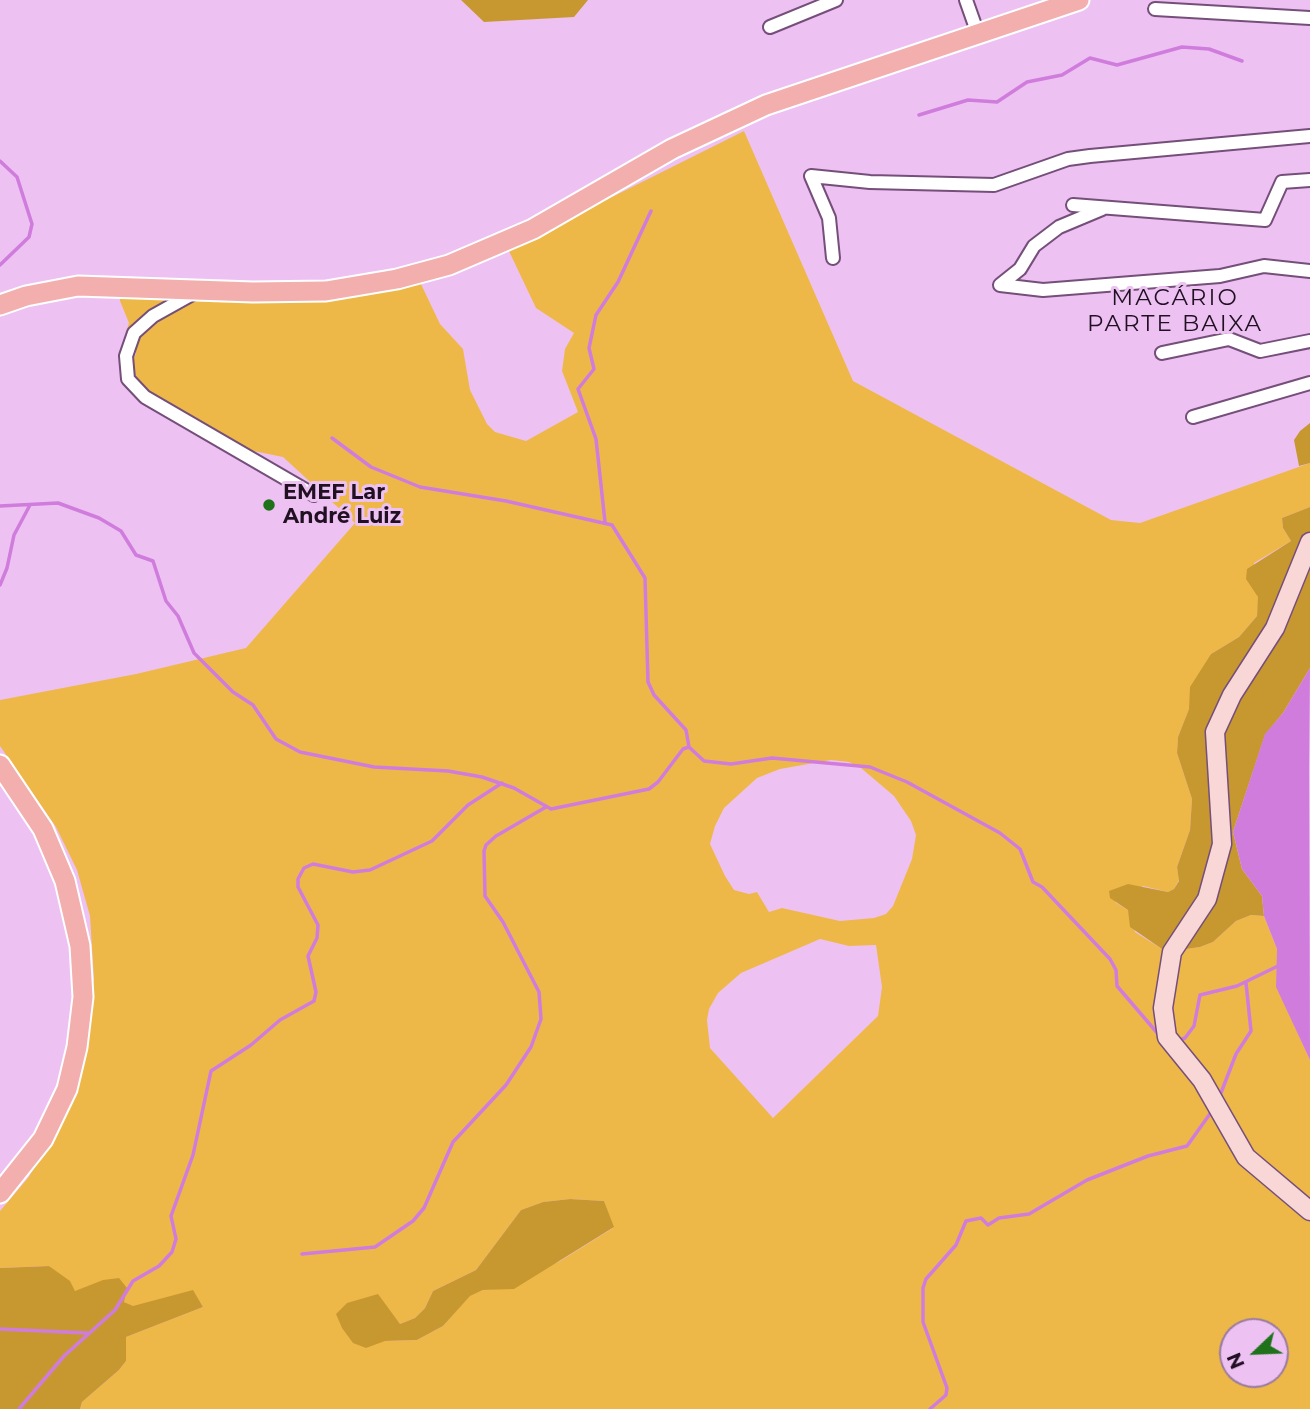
<!DOCTYPE html>
<html>
<head>
<meta charset="utf-8">
<style>
  body { margin:0 }
  #map { position:relative; width:1310px; height:1409px; overflow:hidden; background:#edc2f3; font-family:Montserrat,sans-serif }
  canvas { display:block }
  .north { position:absolute; left:1219px; top:1318px; width:70px; height:70px; box-sizing:border-box; background:#edc2f3; border:2px solid #9b7b9f; border-radius:50%; rotate:247deg; font-size:19px; font-weight:700; line-height:28px; text-align:center; color:#201022 }
  .north::after { content:''; display:block; margin:auto; width:24px; height:32px; background:#1f711a; clip-path:polygon(50% 0,100% 100%,50% 72%,0 100%) }
</style>
</head>
<body>
<div id="map">
<canvas width="1310" height="1409"></canvas>
<div class="north">N</div>
</div>
<script>
const context = document.querySelector('canvas').getContext('2d');
context.lineJoin = 'round';
function fill(path, color) {
  context.fillStyle = color;
  context.fill(path, 'evenodd');
}
function toPath(rows) {
  const path = new Path2D();
  for (const r of rows) {
    path.moveTo(r[0], r[1]);
    for (let i = 2; i < r.length; i += 2) path.lineTo(r[i], r[i + 1]);
  }
  return path;
}
function trace(path, color, width, dash) {
  context.strokeStyle = color;
  context.lineWidth = width;
  context.lineCap = dash ? 'butt' : 'round';
  context.setLineDash(dash || []);
  context.stroke(path);
}
function write(font, color, halo, rows, align = 'center') {
  context.font = font + ' Montserrat,sans-serif';
  context.lineWidth = 6;
  context.setLineDash([]);
  context.textBaseline = 'middle';
  context.strokeStyle = halo;
  context.fillStyle = color;
  for (const [text, x, y, turn = 0] of rows) {
    context.save();
    context.translate(x, y);
    context.rotate((+turn || 0) * Math.PI / 180);
    context.textAlign = isNaN(turn) ? turn : align;
    if (halo) context.strokeText(text, 0, 0);
    context.fillText(text, 0, 0);
    context.restore();
  }
}
const green = toPath([
  [744,131,853,381,1111,520,1140,523,1310,463,1310,507,1282,518,1283,528,1291,541,1254,563,1259,597,1257,616,1239,637,1211,654,1178,737,1177,753,1192,799,1190,830,1177,867,1179,880,1174,889,1168,892,1143,886,1115,902,1128,910,1135,932,1162,949,1172,951,1200,947,1213,942,1236,921,1251,915,1264,916,1277,949,1277,987,1310,1060,1310,1409,80,1409,82,1402,119,1370,126,1361,126,1337,203,1307,192,1291,133,1307,124,1302,124,1295,75,1291,49,1266,0,1268,0,1211,28,1178,55,1134,94,980,90,916,77,870,56,827,0,746,0,700,136,674,246,648,355,523,283,457,239,448,132,385,130,361,136,354,136,344,126,332,129,323,120,301,120,294,420,282,440,324,463,349,470,390,487,424,495,432,526,441,578,412,562,371,565,349,574,333,536,308,508,249],
  [831,760,849,762,861,768,894,796,911,821,916,835,912,859,893,906,886,914,874,918,840,921,782,908,769,912,757,892,749,894,734,890,725,876,710,844,715,826,724,808,757,778,780,769],
  [820,939,849,946,876,945,882,987,878,1016,773,1118,710,1048,707,1020,709,1009,718,993,741,973],
  [570,1199,604,1201,613,1228,560,1261,496,1289,483,1290,469,1296,443,1326,417,1340,385,1341,389,1311,400,1324,415,1318,425,1308,433,1291,476,1270,521,1210,543,1202],
  [1233,1332,1275,1332,1275,1374,1233,1374]
]);
const forest = toPath([
  [461,0,588,0,574,17,484,22],
  [1310,423,1310,463,1299,466,1294,440,1300,431],
  [1310,507,1310,668,1283,713,1265,735,1233,832,1242,869,1262,896,1264,916,1251,915,1236,921,1213,942,1200,947,1172,951,1162,949,1130,927,1128,910,1110,898,1109,891,1128,884,1168,892,1174,889,1179,881,1177,867,1190,830,1192,799,1177,753,1178,737,1189,709,1190,687,1211,654,1239,637,1257,616,1258,597,1246,579,1247,569,1291,541,1283,528,1282,518],
  [570,1199,604,1201,614,1227,514,1289,483,1290,470,1296,443,1326,417,1340,385,1341,366,1348,353,1343,342,1328,336,1314,347,1303,378,1294,400,1324,415,1318,425,1308,433,1291,476,1270,521,1210,543,1202],
  [49,1266,70,1281,75,1291,103,1280,119,1278,127,1288,124,1302,133,1306,193,1290,203,1307,126,1337,126,1361,119,1370,82,1402,80,1409,0,1409,0,1268]
]);
const water = toPath([
  [1310,668,1309,769,1310,1060,1276,987,1277,949,1264,916,1262,896,1242,869,1233,832,1265,734,1283,713]
]);
const stream = toPath([
  [919,115,968,100,997,102,1027,82,1062,75,1090,58,1117,65,1182,47,1209,49,1242,61],
  [0,161,17,177,32,224,29,237,0,265],
  [332,438,371,467,420,487,506,501,612,525,645,578,648,682,654,695,686,730,689,747,704,761,731,764,772,758,870,767,907,782,1000,833,1020,849,1033,882,1042,887,1110,959,1116,970,1117,986,1159,1035],
  [0,506,58,503,99,518,121,531,136,555,153,561,166,601,178,616,194,653,233,692,253,705,276,739,300,752,374,767,448,771,482,777,514,788,551,809,649,789,658,782,683,749,689,747],
  [605,522,596,439,578,389,594,369,589,348,596,315,618,282,651,211],
  [0,585,7,568,14,535,30,505],
  [1177,1041,1185,1038,1194,1026,1200,995,1237,986,1280,965],
  [1219,1098,1236,1054,1251,1031,1246,983],
  [302,1254,375,1247,413,1221,424,1208,453,1142,506,1085,531,1047,541,1019,539,992,503,922,485,896,484,851,486,845,496,836,546,807],
  [0,1329,87,1333],
  [19,1409,64,1356,115,1310,133,1281,159,1266,172,1252,176,1239,171,1216,193,1155,211,1071,251,1045,280,1020,314,1001,316,992,308,956,317,938,318,925,298,887,298,879,304,868,313,864,353,872,370,870,432,841,468,805,502,783],
  [930,1409,946,1395,947,1388,923,1322,923,1288,926,1279,956,1245,966,1221,981,1218,988,1225,999,1218,1029,1214,1087,1180,1148,1156,1187,1146,1212,1111]
]);
const street = toPath([
  [966,0,978,34],
  [1155,9,1310,18],
  [770,27,836,0],
  [1073,205,1265,220,1282,182,1310,180],
  [833,258,829,218,811,176,870,182,994,185,1068,159,1090,156,1310,136],
  [1000,285,1043,290,1220,276,1264,266,1310,271],
  [1000,285,1020,269,1034,246,1059,227,1102,209],
  [196,292,153,316,134,333,126,356,128,379,145,397,314,495],
  [1162,353,1229,339,1260,351,1310,341],
  [1193,417,1310,383]
]);
const secondary = toPath([
  [1310,542,1275,628,1232,695,1215,732,1222,844,1207,899,1172,952,1163,1008,1167,1037,1202,1080,1246,1157,1310,1211]
]);
const primary = toPath([
  [0,305,26,296,78,286,253,292,326,291,397,279,449,265,533,229,672,149,766,105,1079,0],
  [0,765,43,829,65,881,80,946,83,997,77,1047,67,1089,43,1139,0,1193]
]);
const markers = [
  [269,505,7,"#1f711a"]
];
const poiNames = [
  ["EMEF Lar",283,493],
  ["André Luiz",283,517]
];
const neighbourhoodNames = [
  ["MACÁRIO",1175,298],
  ["PARTE BAIXA",1175,324]
];
fill(green, '#eeb849');
fill(forest, '#c89830');
fill(water, '#d07cdc');
trace(stream, '#d07cdc', 3.5);
trace(street, '#754f7a', 16);
trace(secondary, '#754f7a', 21);
trace(primary, '#fff', 23);
trace(street, '#fff', 12);
trace(secondary, '#f9d7d6', 18);
trace(primary, '#f2afae', 19);
for (const [x, y, r, color] of markers) {
  const dot = new Path2D();
  dot.arc(x, y, r, 0, 2 * Math.PI);
  context.fillStyle = color;
  context.fill(dot);
  trace(dot, '#edc2f3', 2.5);
}
write('bold 21px', '#201022', '#edc2f3', poiNames, 'left');
context.letterSpacing = '2px';
write('23px', '#201022', '#edc2f3', neighbourhoodNames);
context.letterSpacing = '0px';
</script>
</body>
</html>
